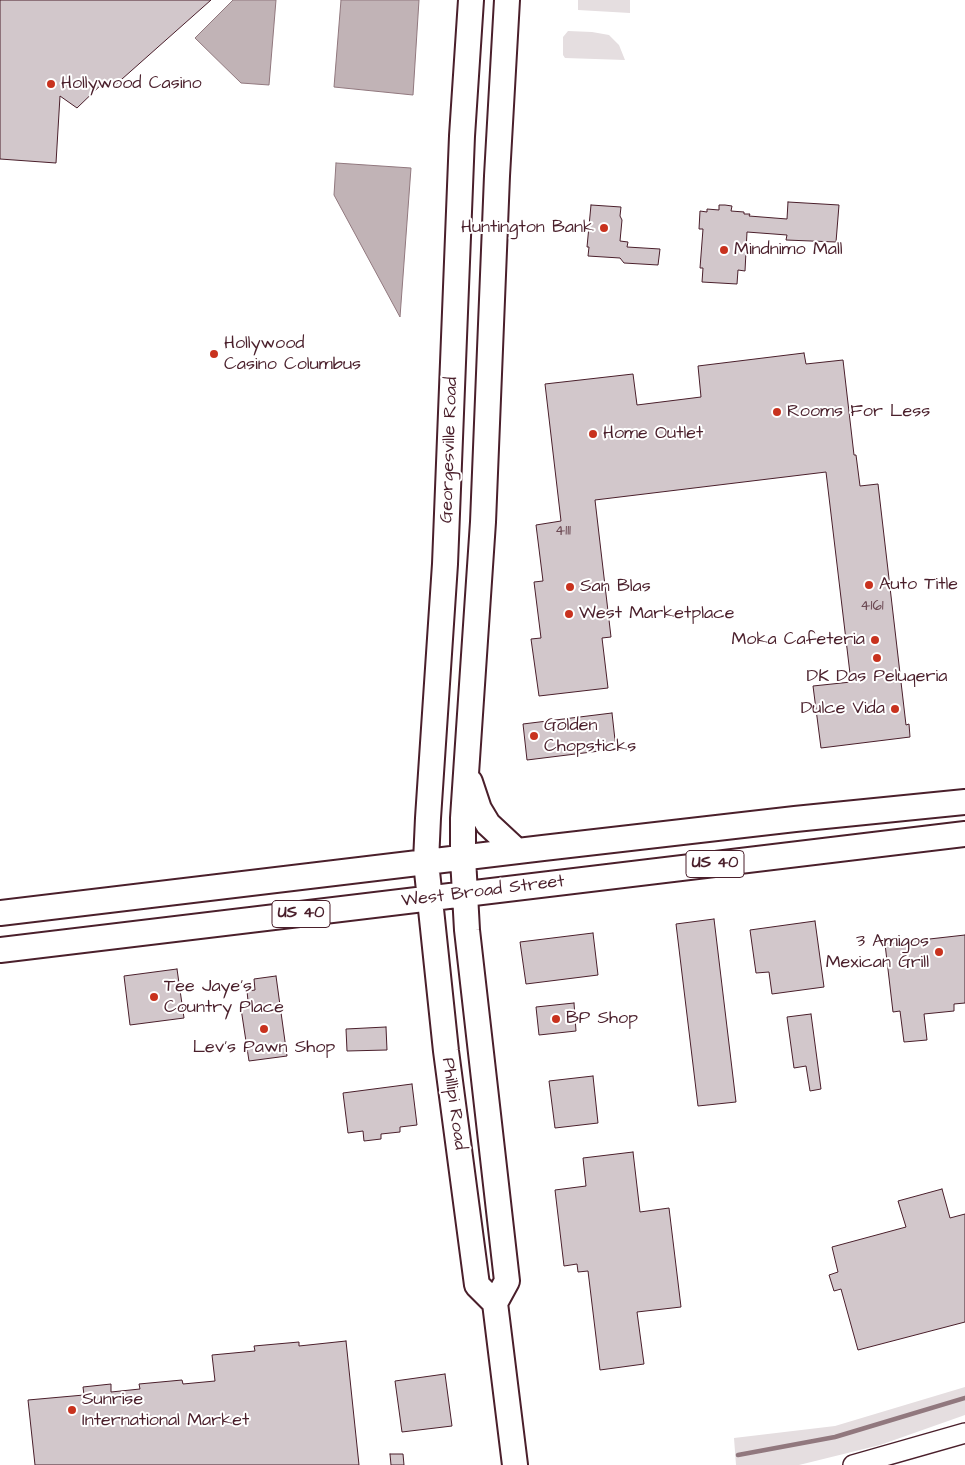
<!DOCTYPE html>
<html>
<head>
<meta charset="utf-8">
<style>
  body { margin:0 }
  canvas { display:block; background:#fff }
</style>
</head>
<body>
<canvas width="965" height="1465"></canvas>
<script>
const context = document.querySelector('canvas').getContext('2d');
context.lineJoin = 'round';
function fill(path, color) {
  context.fillStyle = color;
  context.fill(path, 'evenodd');
}
function toPath(rows) {
  const path = new Path2D();
  for (const r of rows) {
    path.moveTo(r[0], r[1]);
    for (let i = 2; i < r.length; i += 2) path.lineTo(r[i], r[i + 1]);
  }
  return path;
}
function trace(path, color, width, dash) {
  context.strokeStyle = color;
  context.lineWidth = width;
  context.lineCap = dash ? 'butt' : 'round';
  context.setLineDash(dash || []);
  context.stroke(path);
}
function write(font, color, halo, rows, align = 'center') {
  context.font = font + ' "Architects Daughter",sans-serif';
  context.lineWidth = 4;
  context.setLineDash([]);
  context.textBaseline = 'middle';
  context.strokeStyle = halo;
  context.fillStyle = color;
  for (const [text, x, y, turn = 0] of rows) {
    context.save();
    context.translate(x, y);
    context.rotate((+turn || 0) * Math.PI / 180);
    context.textAlign = isNaN(turn) ? turn : align;
    if (halo) context.strokeText(text, 0, 0);
    context.fillText(text, 0, 0);
    context.restore();
  }
}
const green = toPath([
  [578,0,630,0,630,13,578,10],
  [568,31,592,32,609,35,619,45,625,60,565,58,563,55,563,37],
  [965,1387,965,1415,880,1445,799,1465,736,1465,734,1438,835,1426]
]);
const water = toPath([
  [233,0,276,0,269,85,241,83,195,38,233,0],
  [341,0,419,0,413,95,334,87,341,0],
  [336,163,411,168,400,317,334,195,336,163]
]);
const stream = toPath([
  [738,1455,835,1437,965,1398]
]);
const building = toPath([
  [0,0,211,0,113,87,106,80,77,108,60,96,56,163,0,159,0,0],
  [788,202,839,205,836,242,786,240,787,235,747,232,745,271,738,270,737,284,702,282,703,268,700,268,703,229,699,229,700,211,707,212,707,209,719,210,719,205,725,205,732,206,731,211,744,212,744,214,750,214,749,216,787,219,788,202],
  [591,205,621,207,620,216,622,220,620,241,628,242,627,247,660,249,658,265,624,263,620,258,588,256,589,247,587,247,591,205],
  [804,353,806,364,843,360,854,455,856,455,860,486,878,484,906,725,909,724,910,737,821,748,813,686,851,682,826,472,595,500,611,637,602,638,608,688,539,696,531,639,541,638,534,582,543,581,536,525,561,521,545,384,633,374,637,405,701,397,698,366,804,353],
  [612,713,616,749,527,760,523,724,612,713],
  [714,919,736,1102,698,1106,676,924,714,919],
  [815,921,824,987,772,994,769,972,756,973,750,930,815,921],
  [593,933,598,975,526,984,520,942,593,933],
  [965,935,965,1003,954,1004,954,1011,924,1014,927,1040,904,1042,900,1011,893,1012,885,944,965,935],
  [177,969,184,1018,130,1025,124,976,177,969],
  [276,976,287,1056,249,1061,240,1002,248,1001,247,991,255,990,254,979,276,976],
  [574,1003,576,1031,539,1035,536,1007,574,1003],
  [811,1014,821,1089,810,1091,806,1066,794,1068,787,1017,811,1014],
  [386,1027,387,1050,347,1051,346,1029,386,1027],
  [593,1076,598,1123,555,1128,549,1081,593,1076],
  [412,1084,417,1125,400,1127,400,1132,381,1134,381,1139,364,1141,363,1131,348,1133,343,1093,412,1084],
  [633,1152,640,1212,669,1208,681,1307,637,1312,644,1364,600,1370,588,1271,578,1272,577,1264,564,1266,555,1190,586,1186,583,1158,633,1152],
  [942,1189,950,1218,965,1214,965,1322,858,1350,841,1289,834,1291,829,1275,838,1272,832,1247,906,1227,898,1201,942,1189],
  [346,1341,359,1465,35,1465,28,1400,84,1395,83,1387,111,1384,111,1392,140,1389,139,1384,182,1380,183,1384,215,1381,212,1355,255,1351,254,1346,299,1342,299,1346,346,1341],
  [445,1374,452,1426,402,1432,395,1381,445,1374],
  [390,1454,403,1454,404,1465,391,1465,390,1454]
]);
const minor = toPath([
  [853,1465,965,1433]
]);
const major = toPath([
  [471,0,462,136,445,564,428,818,426,862,446,1051,477,1285,495,1303,515,1465],
  [470,782,479,809,488,824,517,851],
  [0,913,543,848,795,819,965,802],
  [0,950,965,834],
  [495,1303,507,1281,467,930,463,858,463,818,483,522,497,176,507,0]
]);
const markers = [
  [51,84,5,"#c8321e"],
  [604,228,5,"#c8321e"],
  [724,250,5,"#c8321e"],
  [214,354,5,"#c8321e"],
  [777,412,5,"#c8321e"],
  [593,434,5,"#c8321e"],
  [869,585,5,"#c8321e"],
  [570,587,5,"#c8321e"],
  [569,614,5,"#c8321e"],
  [875,640,5,"#c8321e"],
  [877,658,5,"#c8321e"],
  [895,709,5,"#c8321e"],
  [534,736,5,"#c8321e"],
  [939,952,5,"#c8321e"],
  [154,997,5,"#c8321e"],
  [556,1019,5,"#c8321e"],
  [264,1029,5,"#c8321e"],
  [72,1410,5,"#c8321e"]
];
const numberNames = [
  ["4111",563,532],
  ["4161",872,607]
];
const shields = [
  [715,864,58],
  [301,914,58]
];
const shieldNames = [
  ["US 40",715,864],
  ["US 40",301,914]
];
const poiNames = [
  ["Hollywood Casino",61,84],
  ["Huntington Bank",594,228,"right"],
  ["Mindnimo Mall",734,250],
  ["Hollywood",224,344],
  ["Casino Columbus",224,365],
  ["Rooms For Less",787,412],
  ["Home Outlet",603,434],
  ["Auto Title",879,585],
  ["San Blas",580,587],
  ["West Marketplace",579,614],
  ["Moka Cafeteria",865,640,"right"],
  ["DK Das Peluqeria",877,677,"center"],
  ["Dulce Vida",885,709,"right"],
  ["Golden",544,726],
  ["Chopsticks",544,747],
  ["3 Amigos",929,942,"right"],
  ["Mexican Grill",929,963,"right"],
  ["Tee Jaye's",164,987],
  ["Country Place",164,1008],
  ["BP Shop",566,1019],
  ["Lev's Pawn Shop",264,1048,"center"],
  ["Sunrise",82,1400],
  ["International Market",82,1421]
];
const streetNames = [
  ["Georgesville Road",450,450,-88],
  ["West Broad Street",483,892,-7],
  ["Phillipi Road",453,1104,82]
];
fill(green, '#e5dee0');
fill(water, '#c1b3b6');
trace(water, '#91787e', 1);
trace(stream, '#91787e', 4.5);
fill(building, '#d2c7cb');
trace(building, '#4a1f2b', 1);
trace(minor, '#4a1f2b', 22);
trace(major, '#4a1f2b', 28);
trace(minor, '#fff', 19);
trace(major, '#fff', 24);
for (const [x, y, r, color] of markers) {
  const dot = new Path2D();
  dot.arc(x, y, r, 0, 2 * Math.PI);
  context.fillStyle = color;
  context.fill(dot);
  trace(dot, '#fff', 2);
}
write('15px', '#6c4953', null, numberNames);
for (const [x, y, w] of shields) {
  const box = new Path2D();
  box.roundRect(x - w / 2, y - 13.5, w, 27, 4);
  context.fillStyle = '#fff';
  context.fill(box);
  trace(box, '#4a1f2b', 1);
}
write('bold 16px', '#4a1f2b', null, shieldNames);
write('18px', '#4a1f2b', '#fff', poiNames, 'left');
write('18px', '#4a1f2b', '#fff', streetNames);
</script>
</body>
</html>
